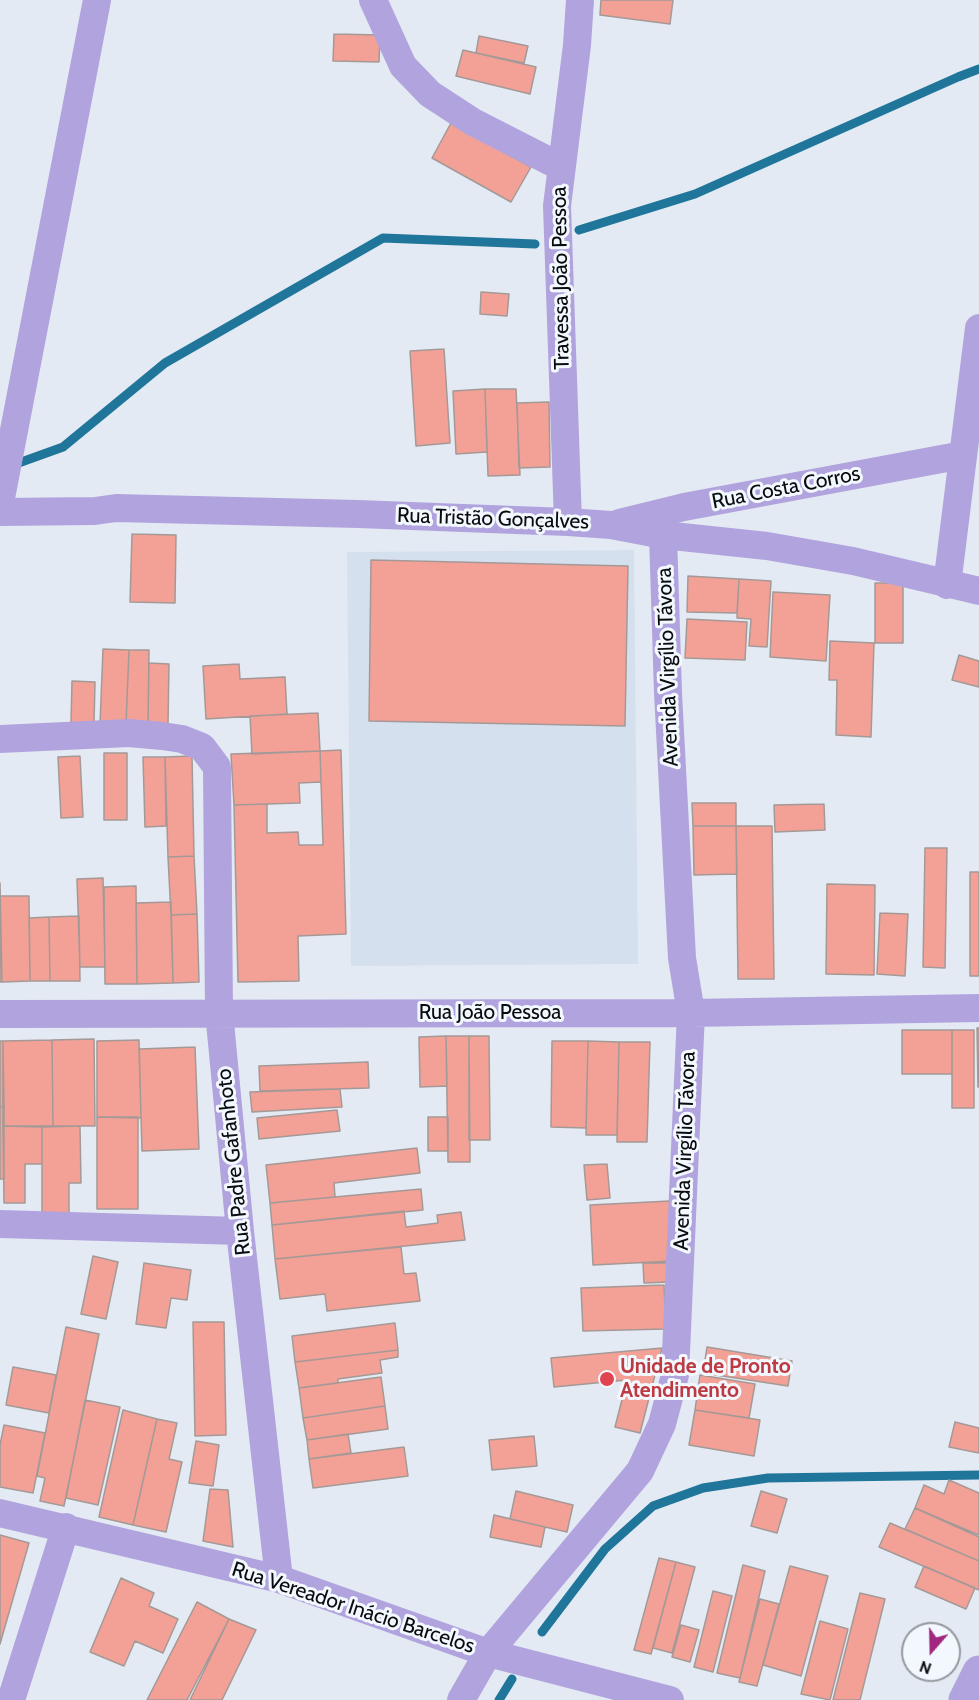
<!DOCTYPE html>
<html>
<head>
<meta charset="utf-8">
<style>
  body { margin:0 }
  #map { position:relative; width:979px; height:1700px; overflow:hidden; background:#e4eaf3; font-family:Cabin,sans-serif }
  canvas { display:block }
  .north { position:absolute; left:901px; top:1622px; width:60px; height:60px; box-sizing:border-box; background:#f2f8fe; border:2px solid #95999e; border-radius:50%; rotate:200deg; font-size:16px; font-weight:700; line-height:24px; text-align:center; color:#090b0e }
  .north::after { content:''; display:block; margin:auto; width:21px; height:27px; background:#a2287f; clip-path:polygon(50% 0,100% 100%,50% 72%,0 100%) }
</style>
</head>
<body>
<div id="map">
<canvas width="979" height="1700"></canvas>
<div class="north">N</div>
</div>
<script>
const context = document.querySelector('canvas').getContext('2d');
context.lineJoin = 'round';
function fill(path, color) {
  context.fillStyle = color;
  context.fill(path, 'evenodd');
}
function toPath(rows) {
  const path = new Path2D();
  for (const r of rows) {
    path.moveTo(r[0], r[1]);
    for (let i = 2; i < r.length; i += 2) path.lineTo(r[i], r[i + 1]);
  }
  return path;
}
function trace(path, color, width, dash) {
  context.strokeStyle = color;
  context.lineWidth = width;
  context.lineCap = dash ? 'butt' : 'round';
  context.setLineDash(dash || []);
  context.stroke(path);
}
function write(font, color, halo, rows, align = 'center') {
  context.font = font + ' Cabin,sans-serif';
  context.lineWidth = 6;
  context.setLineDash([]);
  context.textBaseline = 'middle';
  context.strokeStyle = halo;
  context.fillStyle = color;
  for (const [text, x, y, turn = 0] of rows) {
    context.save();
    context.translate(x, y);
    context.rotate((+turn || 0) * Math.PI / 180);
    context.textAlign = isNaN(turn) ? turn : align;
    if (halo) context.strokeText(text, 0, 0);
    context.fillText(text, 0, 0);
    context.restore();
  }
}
const built = toPath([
  [634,550,638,964,351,966,347,552]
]);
const stream = toPath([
  [579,230,695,194,958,77,979,69],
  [13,465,63,447,165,363,383,238,535,244],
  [542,1632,605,1549,653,1506,703,1488,768,1478,979,1475],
  [499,1700,512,1679]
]);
const building = toPath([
  [601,0,673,0,670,24,600,15,601,0],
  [334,34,380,35,379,62,333,61,334,34],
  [479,36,528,46,524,63,476,53,479,36],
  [463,50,536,67,530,94,456,76,463,50],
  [451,123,531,167,511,202,432,158,451,123],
  [481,292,509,294,507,316,480,314,481,292],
  [444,349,450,443,416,446,410,351,444,349],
  [485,389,516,389,520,475,488,476,485,389],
  [485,389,487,452,456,454,453,391,485,389],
  [549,402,550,467,519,468,517,403,549,402],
  [132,534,176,535,175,603,130,602,132,534],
  [371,560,628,566,625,726,369,721,371,560],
  [688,576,739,579,737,613,687,612,688,576],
  [739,579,771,581,767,647,749,646,751,619,737,618,739,579],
  [875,583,903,583,903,643,875,643,875,583],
  [773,592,830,595,826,661,770,657,773,592],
  [687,619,747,622,745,660,685,658,687,619],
  [830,641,874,643,871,737,836,735,837,680,829,680,830,641],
  [103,649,129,650,126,724,100,724,103,649],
  [129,650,149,650,148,724,126,724,129,650],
  [959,655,979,661,979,687,952,680,959,655],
  [149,663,169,664,168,724,148,724,149,663],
  [239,664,240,679,285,677,287,714,206,719,203,666,239,664],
  [72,681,95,682,94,724,71,723,72,681],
  [318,713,320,751,252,754,250,716,318,713],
  [341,750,346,934,298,936,299,981,238,982,234,805,267,804,267,833,298,832,299,845,323,845,320,751,341,750],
  [320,751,321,782,299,783,300,803,234,805,231,754,320,751],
  [104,753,127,753,127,820,104,820,104,753],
  [80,756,83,817,61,818,58,757,80,756],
  [192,756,194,856,168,857,165,757,192,756],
  [143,757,165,757,166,826,145,827,143,757],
  [692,803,736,803,736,826,693,826,692,803],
  [824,804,825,830,775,832,774,805,824,804],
  [693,826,736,826,737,874,694,875,693,826],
  [736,826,772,826,774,979,738,979,736,826],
  [925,848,947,848,945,968,923,967,925,848],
  [194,856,197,914,171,915,168,857,194,856],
  [970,872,979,872,979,976,970,976,970,872],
  [103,878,105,967,80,967,77,879,103,878],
  [0,883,2,982,0,982,0,883],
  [827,884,875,885,874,975,826,974,827,884],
  [136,886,137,984,105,984,104,887,136,886],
  [0,896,29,896,30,981,2,982,0,896],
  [171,902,173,983,137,984,136,903,171,902],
  [880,913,908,914,905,976,877,974,880,913],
  [197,914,199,982,173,983,171,915,197,914],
  [79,916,80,981,50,981,49,917,79,916],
  [49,917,50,981,30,981,29,918,49,917],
  [977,1028,979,1028,979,1087,978,1087,977,1028],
  [902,1030,952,1030,952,1074,902,1074,902,1030],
  [952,1030,974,1030,974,1108,952,1108,952,1030],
  [446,1036,469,1036,470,1162,448,1162,446,1036],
  [446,1036,447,1086,420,1087,419,1037,446,1036],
  [469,1036,489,1036,490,1140,469,1140,469,1036],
  [94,1039,95,1126,53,1126,52,1040,94,1039],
  [52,1040,53,1126,3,1126,3,1041,52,1040],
  [139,1040,141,1118,97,1117,97,1041,139,1040],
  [0,1041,3,1041,4,1107,0,1107,0,1041],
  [552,1041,588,1041,586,1128,551,1127,552,1041],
  [588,1041,619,1042,617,1135,586,1135,588,1041],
  [619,1042,650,1042,647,1142,617,1142,619,1042],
  [195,1047,199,1149,142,1151,139,1049,195,1047],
  [368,1062,369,1088,260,1091,259,1066,368,1062],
  [340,1089,342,1107,252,1112,250,1092,340,1089],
  [0,1107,4,1107,4,1179,0,1179,0,1107],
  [337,1110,340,1131,259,1139,257,1118,337,1110],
  [97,1117,138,1117,138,1209,97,1209,97,1117],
  [428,1117,448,1117,448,1151,428,1151,428,1117],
  [3,1126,42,1127,42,1164,25,1164,25,1203,4,1203,3,1126],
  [80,1126,81,1183,69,1183,69,1213,42,1214,42,1127,80,1126],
  [417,1148,420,1173,334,1183,335,1197,270,1203,266,1165,417,1148],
  [607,1164,610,1198,587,1200,584,1165,607,1164],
  [421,1189,423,1210,272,1225,270,1203,421,1189],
  [670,1201,673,1261,593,1265,590,1205,670,1201],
  [404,1211,406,1227,438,1223,437,1215,461,1212,465,1240,275,1259,272,1225,404,1211],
  [401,1247,404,1274,416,1273,420,1301,327,1311,325,1294,280,1299,275,1259,401,1247],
  [93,1256,118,1262,106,1319,81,1314,93,1256],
  [144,1263,191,1270,187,1300,171,1298,166,1328,136,1324,144,1263],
  [643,1263,671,1263,671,1282,644,1283,643,1263],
  [664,1285,666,1329,583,1331,581,1288,664,1285],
  [193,1322,224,1322,226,1435,195,1436,193,1322],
  [395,1323,398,1350,295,1362,292,1336,395,1323],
  [66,1327,99,1334,64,1506,40,1501,45,1478,37,1476,66,1327],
  [707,1347,792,1361,788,1386,703,1373,707,1347],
  [662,1348,640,1433,615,1427,627,1380,554,1387,551,1358,662,1348],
  [398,1350,398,1357,380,1360,382,1373,338,1379,338,1383,299,1388,295,1362,398,1350],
  [13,1367,56,1375,49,1413,6,1405,13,1367],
  [700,1375,755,1384,749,1418,695,1410,700,1375],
  [381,1377,385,1406,303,1418,299,1388,381,1377],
  [85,1400,120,1407,98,1505,66,1498,85,1400],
  [385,1406,388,1429,307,1440,303,1418,385,1406],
  [123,1410,157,1419,133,1525,99,1517,123,1410],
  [695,1410,760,1420,754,1456,689,1445,695,1410],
  [157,1419,177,1423,169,1459,182,1462,166,1532,133,1525,157,1419],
  [955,1422,979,1428,979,1453,949,1447,955,1422],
  [4,1425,45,1433,33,1493,0,1487,0,1445,4,1425],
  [348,1434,351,1453,309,1459,307,1440,348,1434],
  [534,1436,537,1466,492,1470,489,1440,534,1436],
  [196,1441,219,1445,213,1486,189,1483,196,1441],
  [404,1447,408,1476,313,1488,309,1459,404,1447],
  [949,1480,979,1493,979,1535,915,1508,924,1485,944,1494,949,1480],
  [210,1489,228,1490,233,1547,203,1541,210,1489],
  [516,1491,573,1505,567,1532,510,1519,516,1491],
  [761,1491,787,1499,777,1533,751,1526,761,1491],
  [915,1508,979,1537,979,1561,905,1529,915,1508],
  [494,1515,545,1527,541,1547,490,1537,494,1515],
  [890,1523,979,1561,979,1590,879,1547,890,1523],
  [0,1535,29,1543,0,1644,0,1535],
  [659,1558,676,1562,651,1654,634,1650,659,1558],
  [676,1562,695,1567,672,1653,653,1648,676,1562],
  [743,1565,765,1571,740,1678,717,1673,743,1565],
  [790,1566,828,1576,801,1676,763,1665,790,1566],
  [924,1566,975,1588,966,1609,915,1587,924,1566],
  [121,1578,154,1593,149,1606,178,1619,163,1653,135,1641,124,1666,90,1652,121,1578],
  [713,1591,732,1596,713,1672,694,1667,713,1591],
  [860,1593,885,1599,860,1700,833,1700,860,1593],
  [760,1599,779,1604,757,1686,739,1682,760,1599],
  [197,1602,229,1619,187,1700,147,1700,197,1602],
  [229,1619,256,1630,222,1700,190,1700,229,1619],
  [820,1621,848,1629,830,1700,801,1694,820,1621],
  [681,1625,699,1630,690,1662,672,1657,681,1625]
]);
const minor = toPath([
  [373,0,403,66,430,94,473,122,561,167],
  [0,503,97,0],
  [0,512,95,511,116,508,358,514,568,522,611,525,663,535,767,546,853,561,979,591],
  [568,522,557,206,577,45,580,0],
  [619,523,684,507,963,455],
  [947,585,979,328],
  [0,739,129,733,162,736,182,739,202,747,217,767,219,1012,240,1231,279,1579],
  [0,1014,691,1013,979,1008],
  [0,1224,240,1231],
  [0,1513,279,1579,488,1653,670,1700],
  [11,1700,66,1527],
  [461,1700,488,1653,640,1471,662,1424,675,1375,691,1013,682,958,668,693,663,535]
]);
const tertiary = toPath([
  [965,1700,979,1672]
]);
const markers = [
  [607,1379,8,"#e0444e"]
];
const streetNames = [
  ["Travessa João Pessoa",561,278,-91],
  ["Rua Costa Corros",786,488,-11],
  ["Rua Tristão Gonçalves",493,519,2],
  ["Avenida Virgílio Távora",668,667,-92],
  ["Rua João Pessoa",490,1013],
  ["Avenida Virgílio Távora",685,1151,-88],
  ["Rua Padre Gafanhoto",234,1162,-96],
  ["Rua Vereador Inácio Barcelos",353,1608,18]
];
const healthNames = [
  ["Unidade de Pronto",620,1367],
  ["Atendimento",620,1391]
];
fill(built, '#d5e0ef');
trace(stream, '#20769a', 9);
fill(building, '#f3a196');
trace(building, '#a49997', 1.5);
trace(minor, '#b1a4de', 28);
trace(tertiary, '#b1a4de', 33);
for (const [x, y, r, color] of markers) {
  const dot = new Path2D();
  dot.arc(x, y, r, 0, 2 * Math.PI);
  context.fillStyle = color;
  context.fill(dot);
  trace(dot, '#f2f8fe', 2);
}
write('21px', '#090b0e', '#f2f8fe', streetNames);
write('bold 21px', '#be3a42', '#f2f8fe', healthNames, 'left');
</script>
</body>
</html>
